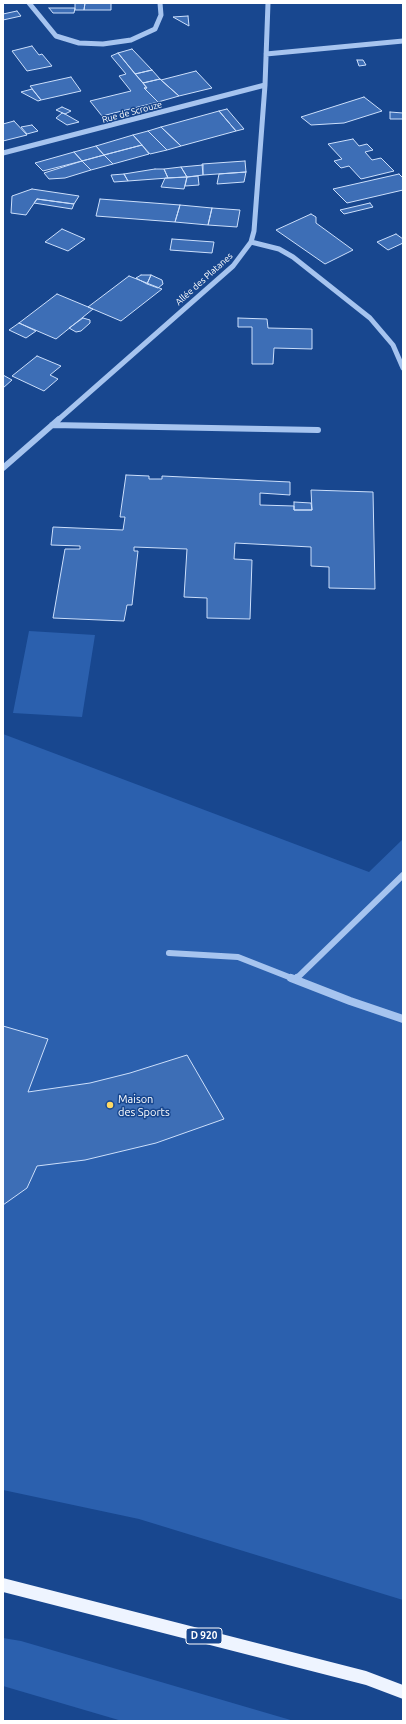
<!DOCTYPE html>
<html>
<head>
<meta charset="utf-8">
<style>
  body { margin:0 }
  #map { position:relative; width:406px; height:1724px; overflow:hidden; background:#18478f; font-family:Ubuntu,sans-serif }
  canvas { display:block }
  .frame { position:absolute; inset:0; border:4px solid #fff; pointer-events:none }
</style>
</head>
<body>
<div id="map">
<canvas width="406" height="1724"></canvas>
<div class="frame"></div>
</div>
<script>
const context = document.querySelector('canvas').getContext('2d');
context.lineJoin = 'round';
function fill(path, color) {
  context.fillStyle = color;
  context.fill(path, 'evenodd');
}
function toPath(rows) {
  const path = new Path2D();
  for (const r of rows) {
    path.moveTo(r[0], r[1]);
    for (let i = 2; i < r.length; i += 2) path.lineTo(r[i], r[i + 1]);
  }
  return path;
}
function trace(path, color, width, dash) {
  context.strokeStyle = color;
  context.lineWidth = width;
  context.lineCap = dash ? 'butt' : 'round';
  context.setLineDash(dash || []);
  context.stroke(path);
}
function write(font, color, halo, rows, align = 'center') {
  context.font = font + ' Ubuntu,sans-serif';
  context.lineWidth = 3;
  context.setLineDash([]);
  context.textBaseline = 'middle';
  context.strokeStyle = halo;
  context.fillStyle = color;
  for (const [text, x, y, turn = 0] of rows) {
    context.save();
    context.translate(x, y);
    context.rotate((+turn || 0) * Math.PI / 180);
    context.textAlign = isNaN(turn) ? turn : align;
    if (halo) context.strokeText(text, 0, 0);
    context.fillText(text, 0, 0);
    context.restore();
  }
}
const green = toPath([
  [29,631,95,635,82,717,13,713],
  [3,734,369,872,403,839,403,1600,139,1519,3,1490],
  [3,1638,21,1641,294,1721,122,1721,3,1686]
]);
const building = toPath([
  [75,3,85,3,84,10,75,10,75,3],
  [85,3,111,3,111,10,84,10,85,3],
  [49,8,75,8,74,13,53,13,49,8],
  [17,11,21,16,3,20,3,14,17,11],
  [188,16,189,26,173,17,188,16],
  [32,46,39,55,42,54,52,66,27,71,12,51,32,46],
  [132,49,152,70,135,74,118,53,132,49],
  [118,53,147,88,144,88,158,102,102,116,90,101,131,91,119,76,126,74,111,56,118,53],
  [357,60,363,60,366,65,359,66,357,60],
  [152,70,160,79,143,83,135,74,152,70],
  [196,71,212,88,179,96,161,80,196,71],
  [71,77,81,91,41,100,30,86,71,77],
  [160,79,161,80,179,96,158,102,144,88,147,88,143,83,160,79],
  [32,89,41,100,38,101,21,92,32,89],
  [364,97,382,111,344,123,311,125,301,117,364,97],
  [62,107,71,111,65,114,56,110,62,107],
  [227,109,244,129,236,131,219,111,227,109],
  [219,111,236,131,181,146,161,127,219,111],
  [390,112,403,113,403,119,390,119,390,112],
  [62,113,65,114,79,122,67,125,56,118,62,113],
  [14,121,27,135,3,141,3,124,14,121],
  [32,125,38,131,27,134,21,127,32,125],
  [161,127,181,146,167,150,148,131,161,127],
  [148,131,167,150,150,154,133,135,148,131],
  [133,135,142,145,104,155,96,146,133,135],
  [353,139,359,146,367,144,373,150,365,152,372,160,381,158,394,171,361,179,349,166,341,168,334,161,342,159,328,144,353,139],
  [142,145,149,154,113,164,104,155,142,145],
  [96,146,104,155,82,161,74,152,96,146],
  [74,152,82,161,43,171,35,163,74,152],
  [104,155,113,164,91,170,82,161,104,155],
  [82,161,91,170,65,178,49,179,44,173,82,161],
  [245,161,246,172,203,175,202,164,245,161],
  [203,165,203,175,187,177,181,167,203,165],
  [181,167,187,177,168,178,164,169,181,167],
  [155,169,164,169,168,178,128,181,124,174,155,169],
  [246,172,244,182,217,184,219,174,246,172],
  [124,174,128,181,114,182,111,175,124,174],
  [399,174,403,178,403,190,347,203,333,189,399,174],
  [198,176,199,185,185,186,187,177,198,176],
  [187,177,184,189,161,187,165,178,187,177],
  [32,189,79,196,74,204,37,199,26,215,11,213,12,196,32,189],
  [37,199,74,204,72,209,34,203,37,199],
  [100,199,180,205,175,222,96,216,100,199],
  [370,203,373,207,344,214,340,210,370,203],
  [180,205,212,208,208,225,175,222,180,205],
  [212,208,240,210,237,227,208,225,212,208],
  [311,214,316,217,316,223,353,250,325,264,276,230,311,214],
  [62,229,85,239,68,251,45,242,62,229],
  [396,234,403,239,403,243,388,250,377,242,396,234],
  [172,239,214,242,212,253,170,250,172,239],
  [141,275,151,275,147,284,136,278,141,275],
  [151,275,162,280,163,284,158,288,147,284,151,275],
  [129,276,162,289,121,321,88,307,129,276],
  [57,294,93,309,56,339,19,323,57,294],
  [83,318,90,320,90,323,81,331,76,332,69,328,83,318],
  [238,318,267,319,268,328,312,329,312,349,274,348,273,364,252,364,252,327,238,327,238,318],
  [19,323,36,331,26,338,9,330,19,323],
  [37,356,61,366,50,375,58,379,44,391,12,376,37,356],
  [3,375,12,380,3,388,3,375],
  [126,475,149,476,149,479,162,479,162,476,290,482,290,495,260,493,260,505,294,506,294,510,312,510,311,490,373,492,375,589,329,588,329,567,311,566,311,547,235,543,234,559,252,560,250,619,207,618,207,598,184,597,187,549,134,547,134,551,138,551,132,605,127,605,124,621,53,618,65,549,80,549,80,546,51,545,53,527,123,530,125,517,120,517,126,475],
  [294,502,311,503,312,510,294,510,294,502],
  [3,1026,48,1039,28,1092,90,1083,130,1073,187,1055,224,1119,156,1143,85,1160,37,1166,27,1188,3,1205,3,1026]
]);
const minorFar2 = toPath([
  [29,3,56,36,79,43,103,44,131,40,155,29,161,15,160,3],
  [266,54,403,41],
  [3,153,265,85],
  [251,242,279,249,293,257,370,318,393,345,403,368],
  [58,420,233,266,251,242,254,231,265,85,268,3]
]);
const minorFar1 = toPath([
  [52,425,318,430],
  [3,468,59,419],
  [169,953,238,957,294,979],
  [296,979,403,875]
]);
const minor = toPath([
  [291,978,350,1001,403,1019],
  [296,979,297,978]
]);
const major = toPath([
  [3,1578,366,1671,403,1685,403,1699,366,1685,3,1592,3,1578]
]);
const markers = [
  [110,1105,4,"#ffd964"]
];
const farStreetnames = [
  ["Rue de Scrouze",132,112,-15],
  ["Allée des Platanes",204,279,-42]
];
const shields = [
  [204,1636,36]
];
const shieldNames = [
  ["D 920",204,1636]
];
const poiNames = [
  ["Maison",118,1099],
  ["des Sports",118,1112]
];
fill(green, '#2b60ae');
fill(building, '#3d6eb6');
trace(building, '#ccdffb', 1);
trace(minorFar2, '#a6c4ef', 5);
trace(minorFar1, '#a6c4ef', 6);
trace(minor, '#a6c4ef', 8);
fill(major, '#eef4ff');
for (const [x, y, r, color] of markers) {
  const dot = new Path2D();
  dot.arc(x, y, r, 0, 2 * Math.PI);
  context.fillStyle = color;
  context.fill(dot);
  trace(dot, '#18478f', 1.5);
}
write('9px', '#fff', '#18478f', farStreetnames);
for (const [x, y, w] of shields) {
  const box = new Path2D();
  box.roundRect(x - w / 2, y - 8, w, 16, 3);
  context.fillStyle = '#18478f';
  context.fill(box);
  trace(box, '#fff', 1);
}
write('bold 10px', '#fff', null, shieldNames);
write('11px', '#fff', '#18478f', poiNames, 'left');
</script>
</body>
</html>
